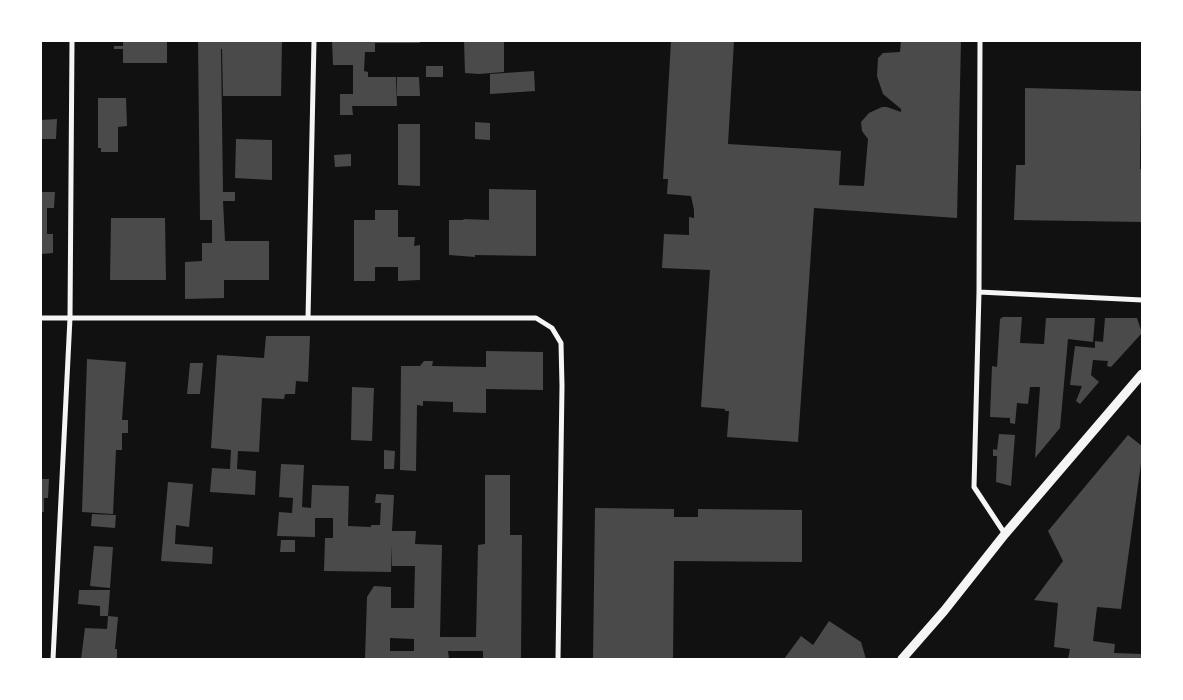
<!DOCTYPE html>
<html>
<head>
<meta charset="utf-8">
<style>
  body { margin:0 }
  #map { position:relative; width:1183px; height:700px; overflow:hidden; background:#111; font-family:Ubuntu,sans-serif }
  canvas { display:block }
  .frame { position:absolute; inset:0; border:42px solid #fff; pointer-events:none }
</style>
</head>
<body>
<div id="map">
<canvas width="1183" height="700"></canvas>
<div class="frame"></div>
</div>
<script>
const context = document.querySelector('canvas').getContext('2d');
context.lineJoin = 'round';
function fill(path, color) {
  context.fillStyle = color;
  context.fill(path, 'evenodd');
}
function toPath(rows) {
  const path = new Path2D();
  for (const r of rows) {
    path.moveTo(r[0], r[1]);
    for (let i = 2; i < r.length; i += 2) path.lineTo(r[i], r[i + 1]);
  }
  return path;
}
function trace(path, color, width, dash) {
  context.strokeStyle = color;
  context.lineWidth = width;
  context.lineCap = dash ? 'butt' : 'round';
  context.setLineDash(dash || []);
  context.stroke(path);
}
const building = toPath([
  [123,41,167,41,167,63,123,63,123,49,114,49,114,46,123,46],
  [198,41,282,41,281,96,223,96,222,49,221,49,223,192,235,192,235,201,223,201,225,241,269,241,269,280,224,280,224,298,185,299,185,262,202,261,202,243,212,243,212,220,200,220],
  [332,41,420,41,420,43,375,43,375,52,365,52,364,71,368,72,368,77,396,77,397,106,352,106,353,115,340,115,340,94,353,94,353,65,333,65],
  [464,41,504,41,504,72,479,74,465,73],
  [671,41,734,41,728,144,841,151,839,185,864,186,868,139,862,131,861,122,869,113,882,107,887,107,901,112,901,109,883,94,877,76,878,58,883,53,900,52,901,41,961,41,957,218,814,208,798,442,727,437,729,411,725,411,725,409,701,407,710,270,662,268,664,234,689,235,689,217,694,218,694,210,691,196,667,194,668,179,663,179],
  [426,66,443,66,443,77,426,77],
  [534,71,535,91,490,94,490,74],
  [397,77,419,77,420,96,397,96],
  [1025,88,1141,91,1140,169,1142,169,1142,222,1014,220,1016,165,1025,165],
  [98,98,126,98,127,126,118,127,118,152,101,152,101,148,98,148],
  [57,119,56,139,41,139,41,120],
  [475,122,490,123,490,140,475,139],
  [398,124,420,124,420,186,398,185],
  [236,139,272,140,272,180,235,178],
  [351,154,351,166,335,167,334,155],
  [489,189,536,190,536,256,475,255,475,257,449,255,449,220,464,220,463,219,489,220],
  [41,192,55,192,54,208,47,208,47,234,53,234,53,253,41,254],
  [375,210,398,210,398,237,415,237,414,246,420,245,420,280,398,281,398,267,375,267,375,281,354,281,354,220,375,220],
  [111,218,165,218,166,280,110,280],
  [1003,317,1022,317,1020,343,1044,344,1046,318,1095,318,1093,342,1068,339,1060,428,1035,458,1040,387,1030,387,1028,404,1017,403,1015,424,1010,423,1010,418,990,417,992,366,997,367,1000,319],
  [1105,318,1137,318,1142,333,1111,367,1107,366,1108,361,1093,360,1091,375,1099,382,1080,404,1076,401,1082,386,1070,385,1075,346,1095,348,1095,341,1103,342],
  [266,336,310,336,308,382,296,381,295,394,285,394,284,399,262,398,259,452,238,451,237,469,256,471,255,495,210,492,212,468,230,469,231,450,211,448,217,355,264,358],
  [486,351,543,352,543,390,486,389,486,413,453,412,453,402,423,401,423,406,417,405,416,471,400,470,401,366,420,366,424,361,433,361,432,366,486,367],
  [87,359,126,362,122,420,128,420,128,433,122,433,122,450,116,450,113,514,82,512],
  [190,363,203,363,200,394,187,394],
  [352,387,374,388,372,441,351,440],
  [999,434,1015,435,1011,486,996,482,997,456,993,456,993,449,997,450],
  [1128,435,1142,446,1142,456,1121,609,1097,607,1093,641,1115,644,1114,653,1142,654,1142,659,1068,659,1070,649,1054,647,1058,603,1034,600,1063,561,1048,531],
  [384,450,395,451,394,469,384,469],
  [281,464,304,465,302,507,311,508,312,485,349,486,348,526,371,527,371,525,380,525,381,503,375,503,376,494,394,495,392,531,416,531,415,544,442,545,440,637,476,637,478,545,485,544,485,475,510,475,510,535,522,535,521,659,483,659,483,651,448,651,449,659,365,659,367,597,374,586,391,587,391,608,414,608,415,566,392,566,392,544,391,572,324,571,325,538,333,538,333,518,315,518,315,537,277,536,279,512,292,513,293,498,279,497],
  [390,638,414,639,414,651,390,651],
  [41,479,49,479,48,498,44,498,44,512,41,512],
  [168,482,193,484,189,527,176,525,175,544,213,547,212,564,161,561],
  [595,508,674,509,674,517,698,517,698,509,802,510,802,562,674,561,673,659,593,659],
  [92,514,116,515,115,528,91,526],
  [281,540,295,540,295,552,280,552],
  [94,546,113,547,110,588,90,586],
  [79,590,110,590,108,616,100,616,100,606,78,604],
  [108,616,118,617,115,649,117,649,117,659,81,659,85,628,107,629],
  [829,621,861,642,866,659,784,659,801,636,813,645]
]);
const minor = toPath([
  [980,41,979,292,974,487,1005,534],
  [979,292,1142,300],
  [41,318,536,318,552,328,561,343,562,386,558,659],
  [308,318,314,41],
  [53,659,70,318,72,41]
]);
const tertiary = toPath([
  [902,659,944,611,1005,534,1142,374]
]);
fill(building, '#4a4a4a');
trace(minor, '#f5f5f5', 5);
trace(tertiary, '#f5f5f5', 9);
</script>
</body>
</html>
